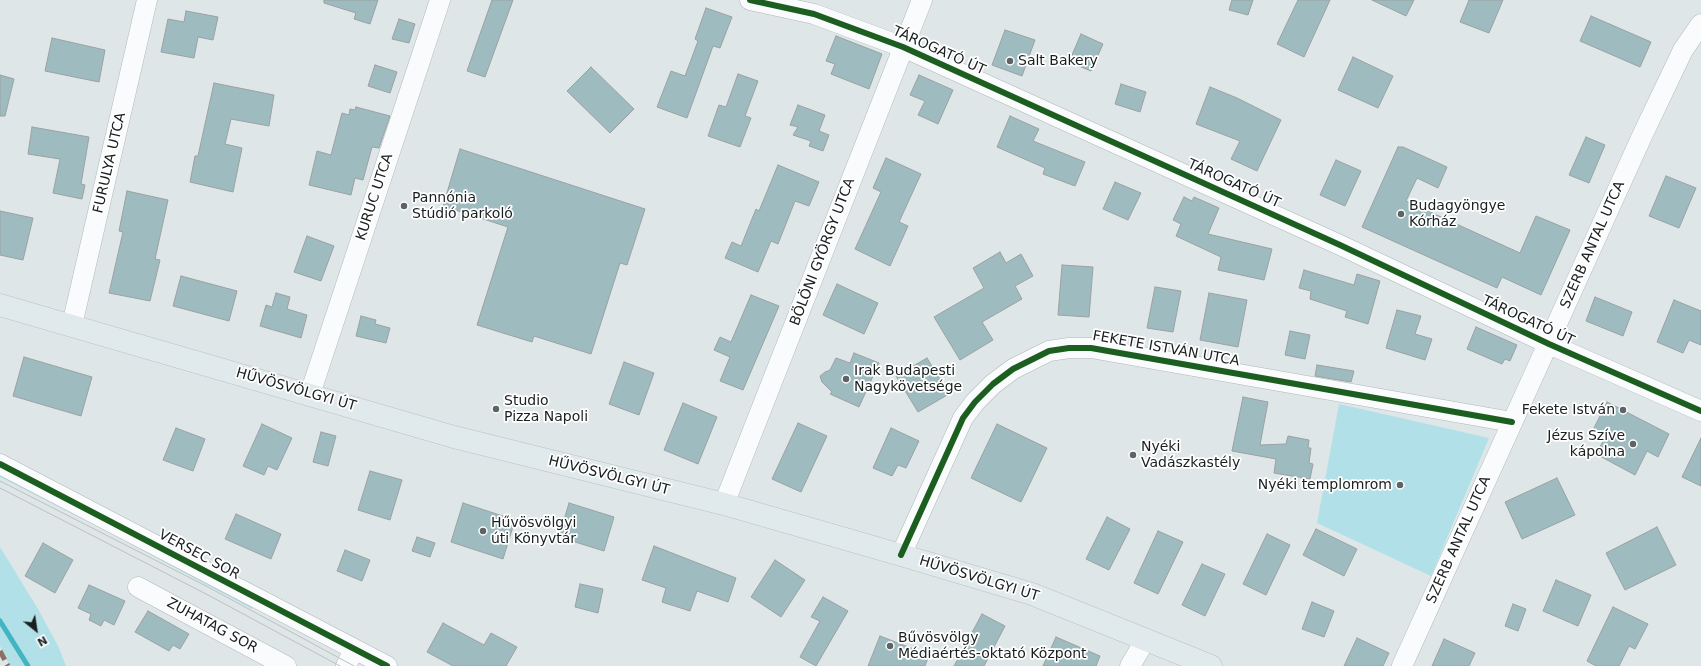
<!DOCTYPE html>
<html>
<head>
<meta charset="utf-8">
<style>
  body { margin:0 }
  #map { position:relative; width:1701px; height:666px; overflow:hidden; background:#dee6e8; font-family:"DejaVu Sans",sans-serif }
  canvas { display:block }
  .north { position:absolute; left:16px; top:610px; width:40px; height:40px; -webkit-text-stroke:3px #fff; paint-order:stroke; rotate:150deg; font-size:11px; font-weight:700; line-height:16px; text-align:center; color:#191e1f }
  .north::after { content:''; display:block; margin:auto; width:14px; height:18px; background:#191e1f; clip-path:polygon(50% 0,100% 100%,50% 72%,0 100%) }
</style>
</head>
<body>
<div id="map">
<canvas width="1701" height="666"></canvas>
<div class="north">N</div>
</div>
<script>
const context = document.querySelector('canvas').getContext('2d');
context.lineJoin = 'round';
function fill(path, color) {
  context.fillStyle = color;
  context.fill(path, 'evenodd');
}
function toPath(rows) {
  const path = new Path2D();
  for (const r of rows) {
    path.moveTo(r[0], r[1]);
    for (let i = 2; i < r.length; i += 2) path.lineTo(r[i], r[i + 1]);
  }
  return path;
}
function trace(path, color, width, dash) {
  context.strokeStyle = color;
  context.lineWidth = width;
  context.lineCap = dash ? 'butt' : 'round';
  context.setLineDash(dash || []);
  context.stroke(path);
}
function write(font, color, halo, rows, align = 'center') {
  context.font = font + ' "DejaVu Sans",sans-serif';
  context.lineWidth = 3.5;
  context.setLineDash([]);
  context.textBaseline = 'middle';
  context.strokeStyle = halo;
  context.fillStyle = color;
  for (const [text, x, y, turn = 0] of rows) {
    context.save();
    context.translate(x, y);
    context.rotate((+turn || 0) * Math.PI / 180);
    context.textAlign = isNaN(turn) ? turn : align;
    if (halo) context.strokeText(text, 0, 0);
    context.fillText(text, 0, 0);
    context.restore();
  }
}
const green = toPath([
  [1339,404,1489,438,1431,576,1317,523],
  [0,472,254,604,252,609,106,531,0,477],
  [0,547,38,609,59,648,66,666,10,666,0,646]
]);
const stream = toPath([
  [0,621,28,666]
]);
const building = toPath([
  [324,0,378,0,370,24,354,19,356,13,324,3,324,0],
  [492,0,513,0,485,77,467,71,492,0],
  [1232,0,1253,0,1248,15,1229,10,1232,0],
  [1298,0,1330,0,1304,57,1277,44,1298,0],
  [1372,0,1414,0,1406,16,1372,0],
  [1469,0,1503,0,1489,33,1460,22,1469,0],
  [706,8,732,17,720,48,713,46,687,118,657,107,671,71,685,76,698,41,695,39,706,8],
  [186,11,218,17,213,40,198,37,194,58,161,52,168,19,184,22,186,11],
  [1591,16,1651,42,1640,67,1580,41,1591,16],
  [399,19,415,24,409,43,392,39,399,19],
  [1005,30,1035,40,1022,76,992,65,1005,30],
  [1081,34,1103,44,1091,71,1069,62,1081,34],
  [836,36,882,54,869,89,831,74,835,64,826,61,836,36],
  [52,38,105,50,99,82,45,71,52,38],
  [1353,57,1393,76,1378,108,1338,90,1353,57],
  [375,65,397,72,390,93,368,86,375,65],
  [591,67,634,109,610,133,567,91,591,67],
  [738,74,758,81,745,116,751,118,740,147,708,136,719,105,726,107,738,74],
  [0,75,14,79,5,116,0,116,0,75],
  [919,75,953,90,938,124,918,115,925,101,910,95,919,75],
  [214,83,274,95,269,126,231,119,225,144,242,148,233,192,190,182,195,156,198,156,214,83],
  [1121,84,1146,92,1140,112,1115,104,1121,84],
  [1210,87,1237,98,1281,120,1257,171,1231,159,1240,141,1196,124,1210,87],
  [798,105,825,115,819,131,829,135,823,151,809,146,811,141,793,135,798,127,790,125,798,105],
  [356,107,390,116,379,148,372,147,363,180,355,178,351,195,309,185,317,151,331,155,342,113,349,115,350,109,355,110,356,107],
  [1010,116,1039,129,1033,141,1085,162,1075,186,1043,174,1045,168,997,147,1010,116],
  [32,127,89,137,81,184,85,185,82,199,53,193,60,159,28,154,32,127],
  [1586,137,1605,145,1589,183,1569,175,1586,137],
  [1398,147,1403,147,1447,167,1438,188,1417,178,1406,201,1520,253,1536,216,1570,230,1541,295,1502,277,1497,288,1362,227,1398,147],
  [460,149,645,209,627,265,620,263,591,354,534,336,532,342,477,325,508,227,443,206,460,149],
  [886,158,921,174,899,222,908,226,890,266,855,249,881,192,873,188,886,158],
  [1336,160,1361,171,1345,206,1320,195,1336,160],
  [778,165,819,182,809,206,795,201,778,244,771,241,758,272,725,258,732,242,741,246,756,209,759,211,778,165],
  [1666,176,1696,188,1679,228,1649,216,1666,176],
  [1115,182,1141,193,1128,220,1103,209,1115,182],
  [127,191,168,200,155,259,160,260,150,301,109,293,123,232,119,231,127,191],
  [1184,197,1192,201,1194,197,1219,208,1208,234,1272,249,1264,280,1218,270,1221,257,1176,236,1181,224,1173,220,1184,197],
  [0,211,33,218,23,260,0,255,0,211],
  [307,236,334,246,321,281,294,272,307,236],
  [1000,252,1006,263,1021,254,1033,276,1015,286,1022,299,982,322,993,340,960,360,934,317,984,288,973,268,1000,252],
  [1062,265,1093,267,1089,317,1058,315,1062,265],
  [1304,270,1354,285,1357,274,1380,281,1368,324,1345,317,1347,311,1310,299,1311,291,1299,288,1304,270],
  [181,276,237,291,229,321,173,306,181,276],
  [837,284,878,303,864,334,823,315,837,284],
  [1155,287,1181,291,1173,332,1147,328,1155,287],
  [276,293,290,297,287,309,307,315,301,338,260,326,266,305,272,307,276,293],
  [1209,293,1247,300,1238,347,1200,340,1209,293],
  [751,295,779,306,743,390,720,381,730,357,714,350,720,337,731,342,751,295],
  [1595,297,1632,312,1623,336,1586,321,1595,297],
  [1674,300,1701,311,1701,345,1689,340,1683,353,1657,342,1674,300],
  [1397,310,1421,316,1415,334,1432,339,1425,360,1386,348,1397,310],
  [361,316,376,320,375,324,390,328,386,343,356,336,361,316],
  [1476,327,1517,345,1510,361,1505,359,1502,364,1467,349,1476,327],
  [1290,331,1310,335,1305,359,1285,355,1290,331],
  [854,353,879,363,859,407,830,394,832,392,822,382,820,376,825,372,830,370,836,358,850,363,854,353],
  [24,357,92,377,81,416,13,396,24,357],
  [927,358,949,394,918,412,896,376,927,358],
  [624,362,654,373,639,415,609,404,624,362],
  [1317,365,1354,371,1351,382,1315,376,1317,365],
  [1243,397,1268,402,1260,445,1286,444,1288,436,1309,440,1308,448,1311,448,1309,463,1313,464,1310,479,1274,473,1276,459,1232,451,1243,397],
  [1607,402,1669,434,1658,457,1647,451,1635,475,1596,454,1606,436,1593,430,1607,402],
  [683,403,717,417,698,464,664,450,683,403],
  [798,423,827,436,801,492,772,479,798,423],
  [262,424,292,438,277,470,268,466,264,475,243,466,262,424],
  [997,424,1047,448,1021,502,971,478,997,424],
  [176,428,205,439,193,471,163,460,176,428],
  [891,428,919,441,906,468,898,465,892,476,873,468,891,428],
  [321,432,336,436,328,466,313,462,321,432],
  [1701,438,1701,486,1682,477,1701,438],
  [370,471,402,480,390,520,358,510,370,471],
  [1557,478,1575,515,1522,539,1505,502,1557,478],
  [463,503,515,520,503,559,451,542,463,503],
  [569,503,614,517,604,551,559,537,569,503],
  [236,514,281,534,271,559,225,539,236,514],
  [1107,517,1130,529,1109,570,1086,559,1107,517],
  [1657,527,1676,565,1625,590,1606,553,1657,527],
  [1316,529,1357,549,1344,576,1303,555,1316,529],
  [1158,531,1183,542,1158,594,1134,583,1158,531],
  [1267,534,1290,545,1266,595,1243,584,1267,534],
  [417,537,435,543,430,557,412,551,417,537],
  [43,543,73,560,55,593,25,576,43,543],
  [654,546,736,578,728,602,697,591,690,611,662,602,666,588,642,580,654,546],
  [345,550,370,560,362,581,337,571,345,550],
  [775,560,805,580,781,617,751,597,775,560],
  [1202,564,1225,574,1205,616,1182,605,1202,564],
  [1556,580,1591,595,1578,626,1543,611,1556,580],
  [580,584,603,589,598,613,575,607,580,584],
  [89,585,125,601,114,625,104,620,101,626,89,620,91,614,78,608,89,585],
  [823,597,848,611,816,666,800,657,820,621,811,617,823,597],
  [1312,602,1334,611,1324,637,1302,629,1312,602],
  [1513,604,1526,609,1518,631,1505,626,1513,604],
  [1613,607,1648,624,1635,649,1629,646,1619,666,1596,666,1587,661,1613,607],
  [148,611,189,634,180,649,173,645,169,651,135,632,148,611],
  [982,614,1005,626,984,666,954,666,982,614],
  [443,623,484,645,491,633,517,647,506,666,453,666,427,652,443,623],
  [880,636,929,655,925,666,868,666,880,636],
  [1056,637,1100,656,1096,666,1043,666,1056,637],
  [1357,638,1389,653,1383,666,1344,666,1357,638],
  [1444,639,1475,653,1469,666,1432,666,1444,639]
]);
const minor = toPath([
  [750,0,814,14,903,47,1340,245,1549,344,1701,411],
  [72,325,147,0],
  [310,394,440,0],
  [0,464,387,666],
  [724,504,922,0],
  [901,555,963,418,975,402,993,384,1013,369,1049,351,1069,348,1091,348,1512,422],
  [138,587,286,666],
  [346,666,354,649],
  [1130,666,1146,639],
  [1402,666,1642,136,1683,50,1701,24]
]);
const major = toPath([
  [0,305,454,437,724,504,901,555,1032,594,1211,666]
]);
const tram = toPath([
  [0,481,208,587,354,666],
  [0,488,208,595,340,666]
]);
const quiet = toPath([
  [0,651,8,666]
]);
const cycleway = toPath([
  [750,0,814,14,903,47,1340,245,1549,344,1701,411],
  [0,464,387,666],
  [901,555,963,418,975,402,993,384,1013,369,1049,351,1069,348,1091,348,1512,422]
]);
const markers = [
  [1010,61,4,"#5e6465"],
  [404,206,4,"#5e6465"],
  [1401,214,4,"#5e6465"],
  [846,379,4,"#5e6465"],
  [496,409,4,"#5e6465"],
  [1623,410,4,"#5e6465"],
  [1633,444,4,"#5e6465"],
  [1133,455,4,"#5e6465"],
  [1400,485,4,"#5e6465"],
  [483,531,4,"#5e6465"],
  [890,646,4,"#5e6465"]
];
const streetNames = [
  ["TÁROGATÓ ÚT",939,51,24],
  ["FURULYA UTCA",110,163,-77],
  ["TÁROGATÓ ÚT",1234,184,24],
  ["KURUC UTCA",375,197,-72],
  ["SZERB ANTAL UTCA",1593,245,-66],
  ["BÖLÖNI GYÖRGY UTCA",823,252,-69],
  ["TÁROGATÓ ÚT",1528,321,25],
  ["FEKETE ISTVÁN UTCA",1166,349,10],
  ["HŰVÖSVÖLGYI ÚT",296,390,16],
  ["HŰVÖSVÖLGYI ÚT",609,476,14],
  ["SZERB ANTAL UTCA",1459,540,-66],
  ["VERSEC SOR",199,555,28],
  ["HŰVÖSVÖLGYI ÚT",979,579,17],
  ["ZUHATAG SOR",212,626,28]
];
const poiNames = [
  ["Salt Bakery",1018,61],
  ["Pannónia",412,198],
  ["Stúdió parkoló",412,214],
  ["Budagyöngye",1409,206],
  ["Kórház",1409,222],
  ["Irak Budapesti",854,371],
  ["Nagykövetsége",854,387],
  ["Studio",504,401],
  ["Pizza Napoli",504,417],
  ["Fekete István",1615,410,"right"],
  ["Jézus Szíve",1625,436,"right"],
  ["kápolna",1625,452,"right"],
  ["Nyéki",1141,447],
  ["Vadászkastély",1141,463],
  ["Nyéki templomrom",1392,485,"right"],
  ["Hűvösvölgyi",491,523],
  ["úti Könyvtár",491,539],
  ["Bűvösvölgy",898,638],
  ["Médiaértés-oktató Központ",898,654]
];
fill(green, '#b1e0e8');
trace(stream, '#43b4c2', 5);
fill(building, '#9ebbbf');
trace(building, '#9ba1a3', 1);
trace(minor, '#b1b7b9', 21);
trace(major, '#bcc1c2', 23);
trace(minor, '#fafbfc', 20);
trace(major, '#e0e9eb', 22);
trace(tram, '#bec0c0', 1);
trace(quiet, '#8d6e63', 5, [10, 5]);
trace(cycleway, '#1b5e20', 6);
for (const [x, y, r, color] of markers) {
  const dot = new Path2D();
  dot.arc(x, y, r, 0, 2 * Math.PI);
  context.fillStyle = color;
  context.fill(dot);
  trace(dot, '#fff', 1.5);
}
write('14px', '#191e1f', '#fff', streetNames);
write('14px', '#191e1f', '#fff', poiNames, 'left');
</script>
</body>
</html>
